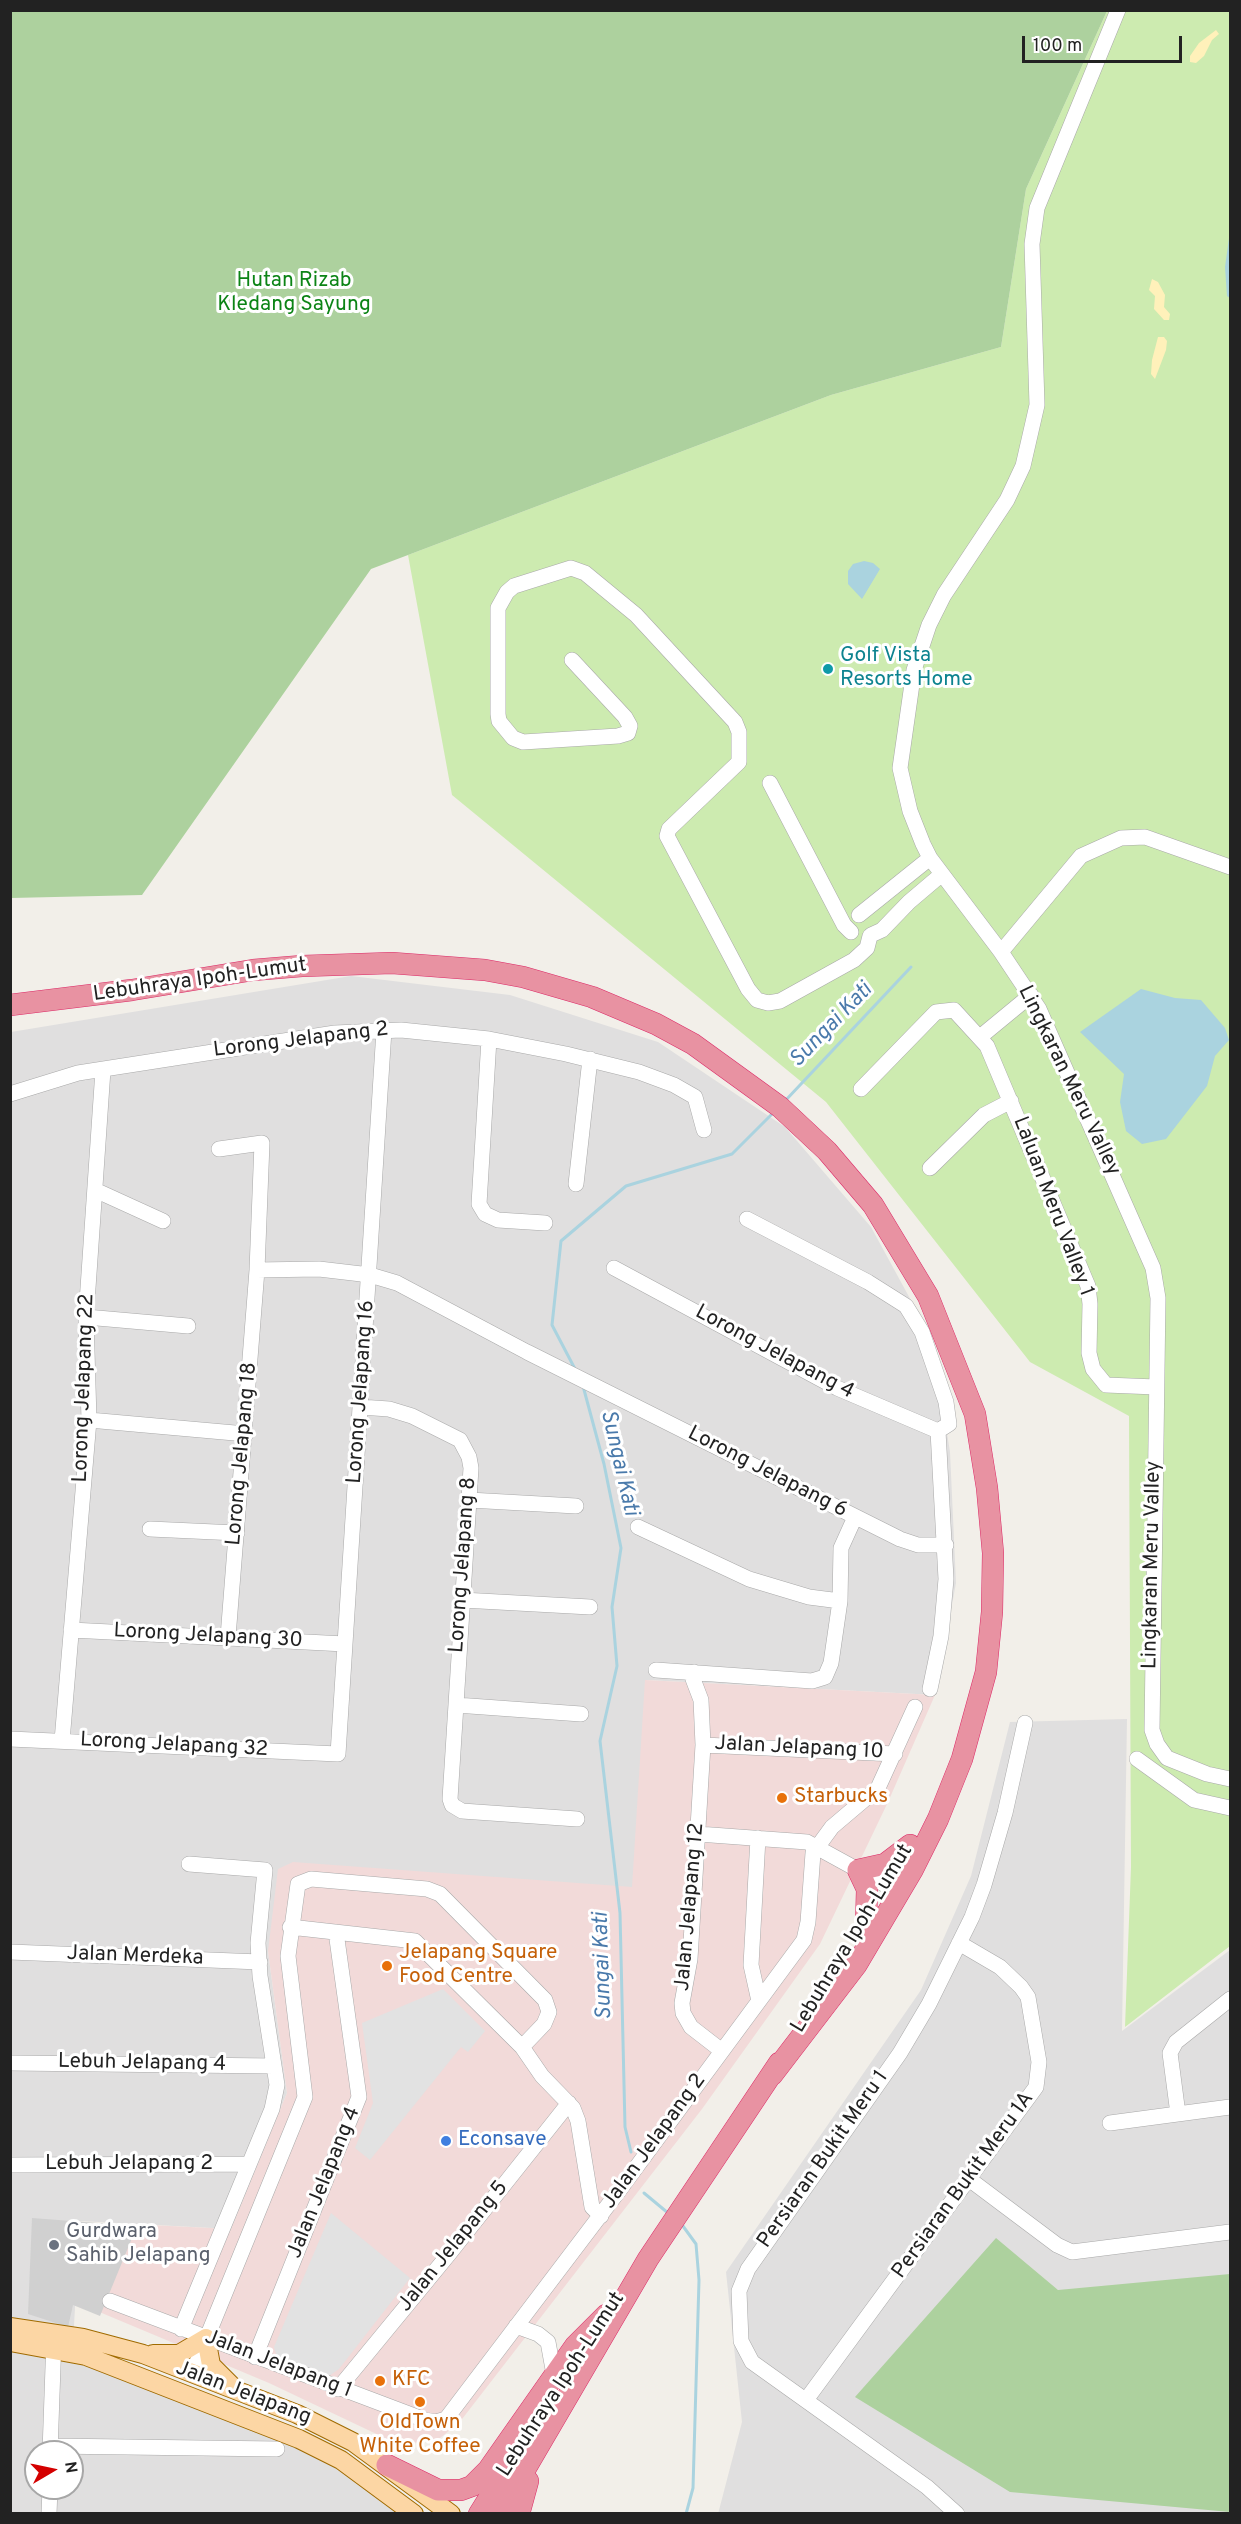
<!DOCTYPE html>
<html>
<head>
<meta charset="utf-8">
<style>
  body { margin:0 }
  #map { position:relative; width:1241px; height:2524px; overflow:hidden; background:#f2efe9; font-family:Overpass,sans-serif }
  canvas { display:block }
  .frame { position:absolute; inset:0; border:12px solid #222; pointer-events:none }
  .north { position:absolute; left:24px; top:2440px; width:60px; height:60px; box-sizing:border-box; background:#fff; border:2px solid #a7a7a7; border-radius:50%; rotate:81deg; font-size:16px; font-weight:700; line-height:24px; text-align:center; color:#222 }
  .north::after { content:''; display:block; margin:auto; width:21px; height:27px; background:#d40000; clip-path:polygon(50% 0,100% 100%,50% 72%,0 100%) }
  .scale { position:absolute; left:1022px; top:36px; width:160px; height:27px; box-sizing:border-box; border:3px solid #222; border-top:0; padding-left:8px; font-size:18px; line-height:21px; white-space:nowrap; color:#222; -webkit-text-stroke:4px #fff; paint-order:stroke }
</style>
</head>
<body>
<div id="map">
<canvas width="1241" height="2524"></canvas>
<div class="frame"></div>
<div class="north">N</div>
<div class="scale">100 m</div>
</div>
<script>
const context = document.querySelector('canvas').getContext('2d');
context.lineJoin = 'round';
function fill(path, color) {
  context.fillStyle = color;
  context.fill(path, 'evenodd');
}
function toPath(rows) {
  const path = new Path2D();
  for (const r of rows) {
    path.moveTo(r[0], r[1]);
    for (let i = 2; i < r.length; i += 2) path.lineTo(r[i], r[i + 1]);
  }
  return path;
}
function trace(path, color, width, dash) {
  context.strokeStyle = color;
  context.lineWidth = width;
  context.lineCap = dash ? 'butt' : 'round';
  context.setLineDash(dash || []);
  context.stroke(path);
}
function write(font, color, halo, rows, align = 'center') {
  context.font = font + ' Overpass,sans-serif';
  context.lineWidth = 6;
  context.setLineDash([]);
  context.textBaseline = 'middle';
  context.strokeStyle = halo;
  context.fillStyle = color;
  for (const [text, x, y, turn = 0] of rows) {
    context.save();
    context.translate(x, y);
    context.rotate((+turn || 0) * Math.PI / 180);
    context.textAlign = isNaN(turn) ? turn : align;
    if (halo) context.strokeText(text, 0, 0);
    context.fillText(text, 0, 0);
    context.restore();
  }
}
const residential = toPath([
  [351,976,510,995,658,1042,785,1127,871,1227,932,1339,950,1452,956,1583,935,1695,646,1680,633,1887,268,1951,287,2093,231,2229,80,2221,72,2360,309,2453,373,2490,399,2513,11,2514,11,1032],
  [36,2452,72,2452,72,2488,36,2488],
  [1127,1719,1122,2031,1230,1950,1230,2513,718,2514,742,2422,726,2272,921,1990,971,1876,1010,1722]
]);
const commercial = toPath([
  [645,1680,935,1695,888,1802,820,1944,702,2109,459,2423,440,2438,419,2443,387,2439,269,2383,97,2311,129,2224,231,2229,287,2093,268,1951,278,1869,293,1862,632,1887]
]);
const religious = toPath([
  [32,2218,137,2226,100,2316,73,2305,68,2327,28,2314]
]);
const grass = toPath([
  [1107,11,1230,11,1230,1946,1125,2027,1131,1867,1129,1416,1030,1362,826,1102,452,795,408,555,831,395,1001,347,1026,189]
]);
const forest = toPath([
  [10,11,11,10,1107,11,1026,189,1001,347,831,395,371,569,142,895,11,898],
  [996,2238,1058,2290,1230,2274,1230,2512,1010,2492,855,2397]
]);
const sand = toPath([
  [1216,30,1219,34,1212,40,1204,56,1196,63,1190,62,1190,56,1199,43],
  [1152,279,1158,282,1165,295,1164,307,1170,314,1169,320,1164,320,1154,309,1155,296,1149,290],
  [1158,337,1164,337,1167,341,1166,350,1155,379,1151,374,1152,360]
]);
const parking = toPath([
  [443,1989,485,2031,468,2052,461,2047,370,2160,355,2148,373,2103,362,2023],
  [331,2213,410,2278,339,2369,329,2376,277,2357,274,2347]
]);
const water = toPath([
  [1230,231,1230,298,1227,296,1225,267],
  [864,561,873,563,880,569,862,599,848,584,848,571,853,564],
  [1141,989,1175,998,1201,1000,1225,1028,1229,1040,1215,1056,1207,1086,1166,1139,1142,1144,1126,1131,1120,1102,1124,1074,1080,1032]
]);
const stream = toPath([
  [785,1101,911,967],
  [575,1369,552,1325,561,1241,626,1186,732,1154,774,1112],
  [583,1386,604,1464,621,1548,612,1607,617,1666,600,1741,620,1913,625,2127,631,2152],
  [644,2193,668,2213],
  [680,2222,696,2244,699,2280,693,2488,686,2514]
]);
const minor = toPath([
  [1118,10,1037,208,1032,244,1037,405,1023,466,1007,500,944,595,929,625,914,670,900,768,910,811,923,844,930,858,1001,952,1039,1009,1153,1268,1158,1298,1152,1730,1157,1744,1167,1758,1207,1774,1230,1779],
  [572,660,625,717,630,726,628,733,618,736,523,742,513,738,499,721,498,714,498,608,507,592,514,586,571,568,585,573,636,615,735,722,739,732,739,762,669,829,667,836,748,989,757,1000,768,1003,780,1001,854,960,867,948,870,936],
  [770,783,844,925,851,932],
  [859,915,930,858],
  [871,935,882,930,909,902,942,874],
  [1001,952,1081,856,1121,838,1145,837,1230,867],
  [980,1037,1031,995],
  [489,1039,479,1204,485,1214,498,1220,545,1223],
  [861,1089,936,1012,954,1010,987,1046,1088,1286,1090,1304,1089,1353,1093,1369,1106,1385,1156,1387],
  [10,1094,78,1073,335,1033,401,1030,489,1039,566,1054,639,1072,674,1085,695,1097,704,1130],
  [219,1149,262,1143,257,1270],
  [930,1168,984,1115,1011,1101],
  [576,1184,590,1059],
  [95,1190,163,1221],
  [747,1219,868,1282,906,1306,922,1332,946,1402,949,1424,938,1431],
  [614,1268,837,1388,938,1431],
  [86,1317,188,1326],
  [360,1407,389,1409,412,1416,460,1440,469,1457,471,1468,450,1799,452,1805,462,1811,577,1819],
  [89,1420,246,1434],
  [469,1500,576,1506],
  [638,1527,749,1579,809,1597,840,1601],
  [150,1529,237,1533],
  [462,1600,590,1607],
  [71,1630,345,1644],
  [228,1637,257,1270,319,1269,370,1275,397,1283,527,1352,900,1539,918,1545,946,1545],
  [656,1670,812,1681,825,1677,831,1663,840,1601,841,1548,855,1517],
  [694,1672,693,1679,701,1700,703,1745,690,1959,682,2003,683,2013,691,2027,722,2051],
  [930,1689,941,1636,946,1579,938,1431],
  [456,1705,581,1714],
  [10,1739,338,1754,384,1030],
  [62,1741,89,1420,86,1317,103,1070],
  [703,1745,895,1754],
  [1137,1759,1194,1800,1230,1808],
  [698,1834,807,1842,900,1893],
  [758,1838,751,1965,759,2001],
  [290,1927,415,1941,522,2047,542,2076,573,2108,578,2121,592,2207,601,2216],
  [10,1952,260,1962],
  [10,2063,274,2066],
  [1178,2114,1170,2053,1176,2042,1230,1999],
  [1110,2123,1230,2107],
  [10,2165,248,2164],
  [969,2179,1057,2245,1072,2252,1230,2232],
  [110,2301,425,2420,436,2422,446,2419,618,2192,804,1940,808,1922,813,1853,832,1827,878,1788,915,1707],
  [516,2326,538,2334,548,2342,554,2375],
  [181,2329,272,2109,277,2085,260,1976,258,1943,265,1870,189,1864],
  [255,2357,359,2097,336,1932],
  [192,2374,305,2097,288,1956,298,1884,311,1879,427,1889,440,1894,545,2000,549,2012,544,2024,522,2047],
  [338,2389,449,2254,569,2103],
  [806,2400,1036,2087,1039,2062,1028,1997,1021,1987,1000,1967,959,1943],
  [51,2446,277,2449],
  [50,2452,54,2338],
  [49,2514,50,2488],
  [957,2514,927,2487,752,2362,741,2341,739,2291,748,2269,900,2053,929,2004,972,1917,984,1885,1005,1813,1025,1723]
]);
const major = toPath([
  [10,2327,83,2338,143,2354,297,2414,353,2442,451,2514],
  [10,2342,86,2356,299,2439,341,2460,414,2514],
  [153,2354,179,2354,206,2338,211,2365,231,2385]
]);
const highway = toPath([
  [10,1005,132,990,253,970,302,966,392,963,485,970,523,977,592,997,656,1024,693,1044,780,1107,827,1151,873,1205,928,1296,975,1414,987,1488,993,1553,992,1612,986,1672,962,1759,938,1819,912,1871,857,1964,772,2075],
  [866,1925,867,1889,858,1870,885,1864,910,1845],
  [387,2465,438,2490,461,2490,472,2486,488,2470,575,2346,606,2315],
  [479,2514,520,2448],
  [499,2514,648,2259,779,2063],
  [519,2514,528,2481]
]);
const markers = [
  [828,669,6,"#0f9aa8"],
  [782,1798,6,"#e8710a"],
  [387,1966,6,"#e8710a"],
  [446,2141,6,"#3f7fe0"],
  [54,2245,6,"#6b7280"],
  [380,2381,6,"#e8710a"],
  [420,2402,6,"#e8710a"]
];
const parkNames = [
  ["Hutan Rizab",294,282],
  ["Kledang Sayung",294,306]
];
const cultureNames = [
  ["Golf Vista",840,657],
  ["Resorts Home",840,681]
];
const streetNames = [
  ["Lebuhraya Ipoh-Lumut",200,981,-8],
  ["Lorong Jelapang 2",301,1041,-7],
  ["Lingkaran Meru Valley",1068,1081,64],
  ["Laluan Meru Valley 1",1052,1207,69],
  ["Lorong Jelapang 4",774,1353,28],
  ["Lorong Jelapang 22",85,1388,-88],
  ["Lorong Jelapang 16",362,1392,-86],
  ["Lorong Jelapang 18",243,1454,-85],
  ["Lorong Jelapang 6",767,1473,27],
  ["Lorong Jelapang 8",464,1565,-86],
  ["Lingkaran Meru Valley",1153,1565,-89],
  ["Lorong Jelapang 30",208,1637,3],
  ["Lorong Jelapang 32",174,1746,3],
  ["Jalan Jelapang 10",799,1749,3],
  ["Jalan Jelapang 12",691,1907,-85],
  ["Lebuhraya Ipoh-Lumut",853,1939,-59],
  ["Jalan Merdeka",135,1957,2],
  ["Lebuh Jelapang 4",142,2064,1],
  ["Jalan Jelapang 2",655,2142,-54],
  ["Persiaran Bukit Meru 1",824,2160,-55],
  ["Lebuh Jelapang 2",129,2165],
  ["Jalan Jelapang 4",325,2183,-68],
  ["Persiaran Bukit Meru 1A",964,2186,-54],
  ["Jalan Jelapang 5",454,2247,-51],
  ["Jalan Jelapang 1",278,2365,21],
  ["Lebuhraya Ipoh-Lumut",562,2385,-57],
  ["Jalan Jelapang",243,2394,21]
];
const foodNames = [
  ["Starbucks",794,1798],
  ["Jelapang Square",399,1954],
  ["Food Centre",399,1978],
  ["KFC",392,2381],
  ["OldTown",420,2424,"center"],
  ["White Coffee",420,2448,"center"]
];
const shopNames = [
  ["Econsave",458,2141]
];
const worshipNames = [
  ["Gurdwara",66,2233],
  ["Sahib Jelapang",66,2257]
];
const waterNames = [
  ["Sungai Kati",832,1026,-46],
  ["Sungai Kati",618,1463,77],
  ["Sungai Kati",604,1966,-92]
];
fill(residential, '#e0dfdf');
fill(commercial, '#f2dad9');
fill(religious, '#d0d0d0');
fill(grass, '#cdebb0');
fill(forest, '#add19e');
fill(sand, '#fff1ba');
fill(parking, '#e2e2e2');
fill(water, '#aad3df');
trace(stream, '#aad3df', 3);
trace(minor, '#a9a9a9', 16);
trace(major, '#a06b00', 20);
trace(highway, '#dc2a67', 22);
trace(minor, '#fff', 15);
trace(major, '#fcd6a4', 18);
trace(highway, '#e892a2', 21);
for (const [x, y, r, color] of markers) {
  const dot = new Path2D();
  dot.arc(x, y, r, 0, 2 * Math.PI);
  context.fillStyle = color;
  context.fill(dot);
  trace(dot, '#fff', 2);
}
write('21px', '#0c8416', '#fff', parkNames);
write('21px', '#0d838f', '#fff', cultureNames, 'left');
write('21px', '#222', '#fff', streetNames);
write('21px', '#c56008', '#fff', foodNames, 'left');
write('21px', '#366cbe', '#fff', shopNames, 'left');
write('21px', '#5b616d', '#fff', worshipNames, 'left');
write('italic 22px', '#4a7aab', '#fff', waterNames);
</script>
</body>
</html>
